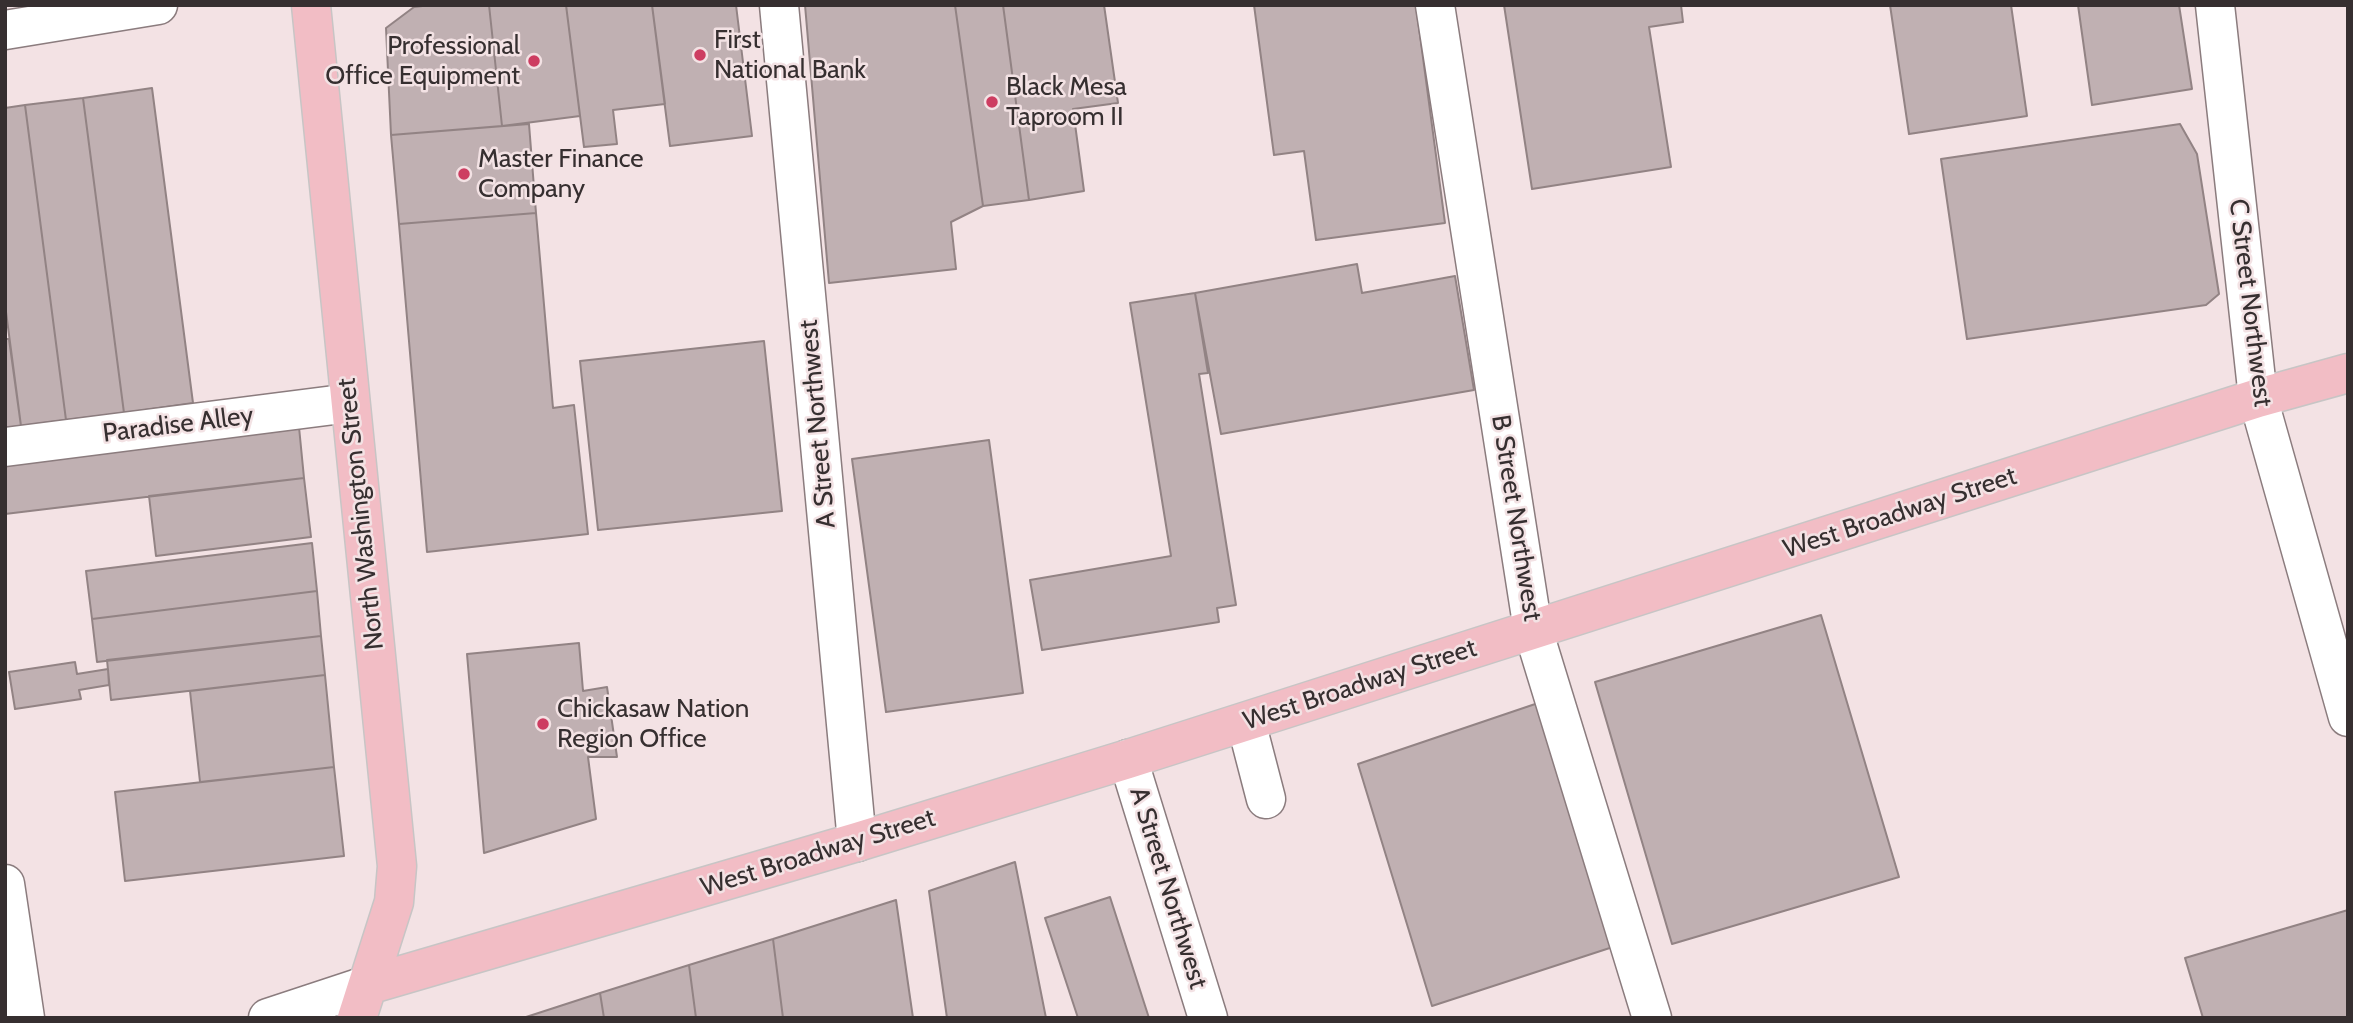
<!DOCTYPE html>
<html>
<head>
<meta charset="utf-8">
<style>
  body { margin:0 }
  #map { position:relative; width:2353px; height:1023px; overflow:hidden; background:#f3e2e4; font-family:Cabin,sans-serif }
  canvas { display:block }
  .frame { position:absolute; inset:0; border:7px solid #362f30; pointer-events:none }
</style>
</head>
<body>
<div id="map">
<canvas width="2353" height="1023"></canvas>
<div class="frame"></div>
</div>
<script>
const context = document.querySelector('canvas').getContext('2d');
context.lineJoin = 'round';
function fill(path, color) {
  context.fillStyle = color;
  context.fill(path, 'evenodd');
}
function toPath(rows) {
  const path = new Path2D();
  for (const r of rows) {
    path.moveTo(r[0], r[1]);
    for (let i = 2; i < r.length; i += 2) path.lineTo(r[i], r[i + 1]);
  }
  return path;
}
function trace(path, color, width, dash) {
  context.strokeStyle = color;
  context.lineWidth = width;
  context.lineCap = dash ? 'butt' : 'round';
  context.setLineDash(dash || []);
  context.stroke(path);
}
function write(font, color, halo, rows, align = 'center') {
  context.font = font + ' Cabin,sans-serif';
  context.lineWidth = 5;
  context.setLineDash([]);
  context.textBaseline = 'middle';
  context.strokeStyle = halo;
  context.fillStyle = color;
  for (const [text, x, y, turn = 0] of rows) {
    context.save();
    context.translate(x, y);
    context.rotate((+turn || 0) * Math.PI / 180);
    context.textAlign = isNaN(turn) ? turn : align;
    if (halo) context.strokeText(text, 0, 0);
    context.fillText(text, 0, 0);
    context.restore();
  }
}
const building = toPath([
  [431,5,489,5,502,126,391,135,386,28,414,7,431,5],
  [489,5,566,5,580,116,502,126,489,5],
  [566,5,652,5,665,104,613,110,617,144,584,147,566,5],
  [652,5,736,5,752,136,670,146,652,5],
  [805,5,955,5,983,206,951,222,956,269,829,283,805,5],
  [955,5,1003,5,1029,200,983,206,955,5],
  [1003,5,1104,5,1118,103,1073,109,1084,191,1029,200,1003,5],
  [1254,5,1416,5,1445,223,1316,240,1304,151,1274,155,1254,5],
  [1504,5,1681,5,1683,22,1649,27,1671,167,1532,189,1504,5],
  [1890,5,2011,5,2027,116,1909,134,1890,5],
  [2078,5,2179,5,2192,89,2092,105,2078,5],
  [152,88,193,403,124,413,83,98,152,88],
  [83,98,124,413,66,420,25,105,83,98],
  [25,105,66,420,21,426,6,312,5,108,25,105],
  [529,124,536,213,399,224,391,135,529,124],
  [2180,124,2197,154,2219,294,2206,305,1967,339,1941,159,2180,124],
  [536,213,553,408,574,405,588,534,427,552,399,224,536,213],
  [1357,264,1362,293,1455,276,1474,390,1221,434,1195,293,1357,264],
  [1195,293,1208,373,1199,374,1236,605,1217,608,1219,622,1042,650,1030,580,1171,556,1130,303,1195,293],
  [5,339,9,339,21,426,5,428,5,339],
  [764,341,782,511,598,530,580,361,764,341],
  [299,427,304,478,5,514,5,463,299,427],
  [989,440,1023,693,886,712,852,459,989,440],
  [304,478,311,537,156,556,149,496,304,478],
  [312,543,317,591,92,619,86,571,312,543],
  [317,591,321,636,97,662,92,619,317,591],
  [1821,615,1899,877,1672,944,1595,682,1821,615],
  [321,636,325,675,111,700,107,660,321,636],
  [579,643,583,691,607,687,617,757,588,757,596,819,484,853,467,654,579,643],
  [75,662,77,674,108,669,109,685,79,690,81,699,15,709,9,672,75,662],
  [325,675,334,767,200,782,190,691,325,675],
  [1550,699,1622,944,1432,1006,1358,764,1550,699],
  [334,767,344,856,125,881,115,792,334,767],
  [1015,862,1046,1018,947,1018,929,891,1015,862],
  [1110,897,1149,1018,1078,1018,1045,918,1110,897],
  [896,900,913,1018,783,1018,773,939,896,900],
  [2348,910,2348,1018,2203,1018,2185,958,2348,910],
  [773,939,783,1018,696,1018,689,965,773,939],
  [689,965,696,1018,604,1018,600,993,689,965],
  [600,993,604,1018,523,1018,600,993]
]);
const minor = toPath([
  [779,5,857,842],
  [1435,5,1533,630,1652,1018],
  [2215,5,2258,398,2348,717],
  [5,30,158,5],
  [5,447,350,403],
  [1246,722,1266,799],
  [1128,759,1208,1018],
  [5,884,25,1018],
  [268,1018,368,985]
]);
const major = toPath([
  [311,5,397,866,394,902,357,1018],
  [368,985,857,842,1128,759,2258,398,2348,373]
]);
const markers = [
  [700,55,7,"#cd3d61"],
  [534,61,7,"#cd3d61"],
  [992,102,7,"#cd3d61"],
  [464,174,7,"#cd3d61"],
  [543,724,7,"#cd3d61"]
];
const poiNames = [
  ["First",714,40],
  ["National Bank",714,70],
  ["Professional",520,46,"right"],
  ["Office Equipment",520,76,"right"],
  ["Black Mesa",1006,87],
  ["Taproom II",1006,117],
  ["Master Finance",478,159],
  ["Company",478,189],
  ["Chickasaw Nation",557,709],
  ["Region Office",557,739]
];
const streetNames = [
  ["C Street Northwest",2250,303,83],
  ["A Street Northwest",818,424,-95],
  ["Paradise Alley",178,425,-7],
  ["West Broadway Street",1900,513,-18],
  ["North Washington Street",361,514,-96],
  ["B Street Northwest",1516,518,81],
  ["West Broadway Street",1360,685,-18],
  ["West Broadway Street",818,853,-17],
  ["A Street Northwest",1168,888,73]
];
fill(building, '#c0b0b2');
trace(building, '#928384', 2);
trace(minor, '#8b7c7e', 41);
trace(major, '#c7c5c5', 41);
trace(minor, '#fff', 38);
trace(major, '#f2bdc5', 38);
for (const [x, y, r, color] of markers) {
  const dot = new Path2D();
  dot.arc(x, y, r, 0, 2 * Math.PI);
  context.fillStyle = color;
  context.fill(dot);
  trace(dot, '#f3e2e4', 2.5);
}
write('26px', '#362f30', '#f3e2e4', poiNames, 'left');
write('26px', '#362f30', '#f3e2e4', streetNames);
</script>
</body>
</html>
